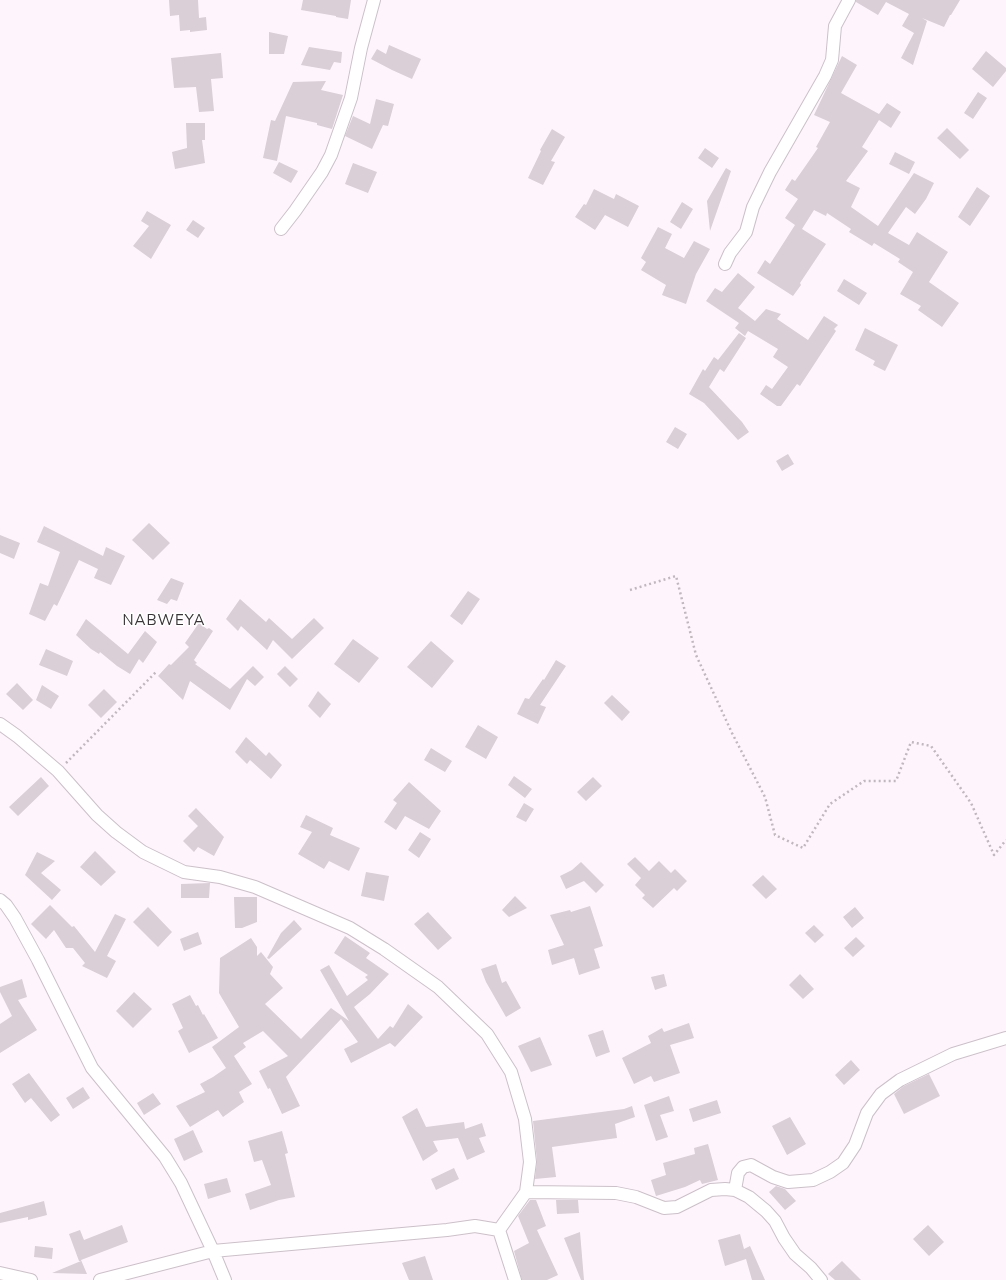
<!DOCTYPE html>
<html>
<head>
<meta charset="utf-8">
<style>
  body { margin:0 }
  canvas { display:block; background:#fef5fc }
</style>
</head>
<body>
<canvas width="1006" height="1280"></canvas>
<script>
const context = document.querySelector('canvas').getContext('2d');
context.lineJoin = 'round';
function fill(path, color) {
  context.fillStyle = color;
  context.fill(path, 'evenodd');
}
function toPath(rows) {
  const path = new Path2D();
  for (const r of rows) {
    path.moveTo(r[0], r[1]);
    for (let i = 2; i < r.length; i += 2) path.lineTo(r[i], r[i + 1]);
  }
  return path;
}
function trace(path, color, width, dash) {
  context.strokeStyle = color;
  context.lineWidth = width;
  context.lineCap = dash ? 'butt' : 'round';
  context.setLineDash(dash || []);
  context.stroke(path);
}
function write(font, color, halo, rows, align = 'center') {
  context.font = font + ' "Nunito Sans",sans-serif';
  context.lineWidth = 3;
  context.setLineDash([]);
  context.textBaseline = 'middle';
  context.strokeStyle = halo;
  context.fillStyle = color;
  for (const [text, x, y, turn = 0] of rows) {
    context.save();
    context.translate(x, y);
    context.rotate((+turn || 0) * Math.PI / 180);
    context.textAlign = isNaN(turn) ? turn : align;
    if (halo) context.strokeText(text, 0, 0);
    context.fillText(text, 0, 0);
    context.restore();
  }
}
const building = toPath([
  [169,0,198,0,199,18,206,17,207,30,190,32,190,30,180,31,179,15,170,16],
  [303,0,351,0,348,19,336,17,336,16,301,10],
  [856,0,960,0,951,15,950,15,944,27,922,18,927,21,913,65,901,58,914,33,902,26,909,14,886,2,878,15,856,2],
  [269,32,288,36,284,54,269,54],
  [389,45,421,59,412,79,392,70,371,59,377,49,386,54],
  [309,47,342,52,341,63,334,62,330,70,301,65],
  [986,51,1006,68,1006,71,993,87,972,69],
  [221,53,223,78,211,79,214,111,199,112,196,87,174,88,171,58],
  [842,56,857,65,841,93,879,114,887,103,901,112,891,128,879,120,862,147,868,151,846,181,860,188,851,207,878,226,914,173,934,183,926,199,915,214,906,207,888,233,909,245,917,232,948,252,929,282,959,303,942,327,918,310,921,306,900,294,913,272,898,262,900,259,874,243,872,246,849,232,851,229,827,213,826,216,814,210,802,229,826,244,800,283,801,285,793,296,757,273,765,260,770,264,795,225,785,218,798,199,785,190,792,179,795,181,818,148,816,147,830,122,814,115],
  [326,81,321,90,343,95,332,129,317,125,317,123,286,116,277,161,263,158,271,120,275,121,293,82],
  [978,92,987,98,973,119,964,113],
  [376,99,394,104,388,126,383,125,372,149,345,136,353,116,370,124],
  [186,123,205,123,205,140,202,140,205,163,175,169,172,152,187,148],
  [947,128,969,150,960,159,937,138],
  [552,129,565,137,551,161,555,162,543,185,528,178,541,151,540,150],
  [705,148,719,158,712,168,698,158],
  [895,152,915,162,909,174,889,164],
  [279,162,298,171,291,183,273,173],
  [353,163,377,172,368,193,345,184],
  [726,168,731,171,710,231,707,201],
  [977,187,990,196,970,226,958,217],
  [594,189,614,199,616,194,639,206,628,227,605,215,595,230,575,217,584,204,586,205],
  [682,202,693,209,681,229,670,222],
  [147,211,171,225,151,259,133,246,149,226,141,221],
  [193,220,205,228,198,238,186,230],
  [658,227,672,234,665,248,684,258,694,241,710,249,696,274,686,304,662,295,666,285,641,270,646,262,641,258],
  [738,273,755,287,738,308,755,321,766,309,781,314,777,319,808,340,824,316,838,325,834,329,836,331,800,386,797,384,781,406,777,406,760,394,766,385,772,389,788,367,773,357,778,349,748,331,745,336,735,328,739,323,706,301,715,288,722,292],
  [844,279,867,293,859,305,837,291],
  [865,328,898,345,885,371,873,365,875,361,855,350],
  [739,333,746,338,724,372,720,369,709,387,742,422,749,432,738,440,704,403,689,394,703,369,705,371,714,357,718,360],
  [675,427,687,434,678,449,666,442],
  [788,454,794,464,782,471,776,461],
  [149,523,170,543,153,560,132,540],
  [44,526,103,556,106,547,125,556,111,585,94,578,98,569,79,560,57,606,54,604,45,621,29,614,40,583,48,586,60,552,37,542],
  [0,535,20,543,14,559,0,553],
  [171,578,184,583,177,601,171,599,167,604,157,600],
  [468,591,480,599,462,625,450,616],
  [240,599,266,622,269,618,292,639,314,618,324,628,292,659,273,640,267,650,241,626,238,631,226,619],
  [86,619,128,654,145,631,157,642,143,663,139,659,130,674,117,666,100,652,99,654,91,649,76,635],
  [199,623,207,629,209,628,213,631,194,660,197,663,195,664,230,689,253,666,264,677,255,686,247,679,230,710,190,681,183,700,158,676,169,664,171,665,189,647,185,643],
  [353,639,379,658,359,683,334,664],
  [431,641,454,661,432,688,407,667],
  [46,649,73,661,67,676,39,665],
  [556,660,566,666,540,705,546,707,538,724,517,714,525,698,529,699,543,679,544,680],
  [285,666,298,679,290,687,277,674],
  [17,683,33,700,23,710,6,694],
  [42,685,59,696,51,709,36,700],
  [104,689,117,702,101,718,88,705],
  [318,691,331,704,320,718,308,706],
  [612,695,630,712,622,721,604,703],
  [478,725,498,737,486,759,465,747],
  [246,737,266,756,269,752,282,765,271,779,250,760,247,764,235,752],
  [431,748,452,761,445,772,424,760],
  [514,776,532,789,525,798,508,785],
  [41,777,49,786,18,816,9,807],
  [593,777,602,786,586,801,577,792],
  [409,782,441,811,429,829,405,816,396,830,384,822,397,803,393,800],
  [524,803,534,809,526,822,516,817],
  [196,808,224,837,214,856,198,847,194,852,183,841,198,826,188,816],
  [306,815,333,828,330,835,360,848,349,871,329,861,324,869,298,854,312,832,300,827],
  [420,832,431,839,419,858,408,850],
  [95,851,116,872,101,886,80,867],
  [37,852,55,861,41,873,61,890,52,900,25,875],
  [635,857,649,871,659,861,671,873,675,869,687,881,677,891,674,888,653,908,642,898,645,895,635,885,641,878,627,864],
  [581,862,604,885,596,893,584,881,566,889,560,876,572,870],
  [366,872,389,876,384,901,361,896],
  [763,875,777,889,766,899,752,885],
  [210,883,209,898,181,898,181,884],
  [515,896,527,908,509,917,502,910],
  [234,897,257,897,257,922,242,928,235,928],
  [50,905,72,927,74,926,95,952,115,914,126,919,107,956,116,961,107,978,82,966,85,963,73,948,66,948,54,930,46,939,31,924],
  [590,906,603,946,594,949,600,968,579,975,574,958,552,965,548,950,564,945,550,915,570,910,571,912],
  [148,907,172,932,158,947,133,922],
  [855,907,864,918,852,928,843,917],
  [428,912,452,938,438,950,414,924],
  [294,920,302,929,269,959,267,958,281,933],
  [814,925,824,935,815,943,805,933],
  [198,932,202,944,184,951,180,939],
  [345,936,370,953,366,958,389,974,370,994,354,1007,378,1039,390,1026,393,1028,408,1004,423,1017,395,1047,390,1043,351,1063,344,1049,358,1042,341,1019,285,1078,286,1077,300,1106,282,1114,270,1088,268,1089,259,1071,288,1056,263,1031,243,1043,246,1047,234,1056,252,1084,239,1092,244,1102,223,1117,218,1110,190,1127,176,1106,205,1092,200,1084,213,1077,226,1068,212,1047,239,1027,219,993,220,958,251,938,257,947,257,956,261,952,273,967,270,974,283,988,265,1004,301,1039,331,1008,349,1021,320,970,329,965,347,996,368,980,365,977,368,975,334,953],
  [856,937,865,946,853,957,844,948],
  [496,964,502,983,506,981,521,1008,506,1017,486,982,481,969],
  [664,974,667,986,655,990,651,977],
  [800,974,814,989,803,999,789,985],
  [22,979,27,997,18,1000,37,1030,0,1053,0,1024,12,1016,0,992,0,987],
  [134,992,152,1009,133,1028,116,1011],
  [190,995,196,1006,198,1005,203,1015,204,1014,218,1038,189,1053,178,1031,183,1028,172,1004],
  [689,1023,694,1038,670,1045,680,1073,654,1082,651,1076,634,1084,622,1058,651,1043,648,1036,662,1028,664,1032],
  [603,1030,610,1052,596,1057,588,1035],
  [540,1037,552,1065,531,1072,518,1046],
  [851,1060,860,1070,844,1085,835,1075],
  [29,1073,60,1115,51,1122,31,1098,25,1103,12,1084],
  [929,1074,940,1096,904,1114,894,1094,904,1086],
  [83,1087,90,1098,73,1109,66,1098],
  [153,1093,161,1104,144,1115,137,1103],
  [669,1096,674,1111,660,1115,668,1137,656,1141,644,1105],
  [717,1100,721,1113,693,1122,689,1109],
  [632,1106,635,1117,615,1124,617,1138,552,1147,556,1177,535,1179,537,1161,533,1121,624,1109],
  [417,1108,426,1127,464,1122,465,1129,482,1123,486,1136,479,1138,485,1152,467,1160,458,1138,433,1141,438,1151,423,1161,402,1117],
  [790,1117,806,1144,787,1155,772,1126],
  [193,1130,203,1152,184,1161,174,1139],
  [282,1131,288,1153,285,1154,295,1197,279,1200,250,1210,245,1194,271,1185,262,1160,254,1162,248,1141],
  [708,1144,718,1180,702,1184,700,1180,685,1187,656,1196,651,1180,666,1175,663,1163,695,1154,694,1148],
  [454,1168,459,1179,436,1190,431,1179],
  [227,1178,231,1192,208,1199,204,1184],
  [776,1186,785,1189,796,1201,785,1210,769,1192],
  [530,1200,536,1200,546,1226,537,1230,558,1275,547,1280,522,1280,514,1251,529,1243,518,1216],
  [556,1200,578,1200,579,1213,557,1214],
  [44,1201,47,1215,28,1220,28,1217,0,1223,0,1213],
  [122,1225,128,1242,81,1260,87,1274,52,1273,81,1261,79,1261,69,1234,80,1230,84,1240],
  [928,1225,944,1242,929,1256,913,1239],
  [580,1232,584,1280,581,1280,564,1238],
  [740,1234,744,1249,750,1246,765,1280,752,1280,746,1259,725,1266,718,1240],
  [35,1246,53,1248,52,1259,34,1257],
  [425,1256,433,1280,409,1280,402,1263],
  [842,1261,861,1280,835,1280,828,1274]
]);
const path = toPath([
  [630,590,676,576,696,655,732,733,765,797,775,835,803,848,830,804,864,781,896,781,911,742,931,746,971,803,994,855,1006,840],
  [66,763,156,672]
]);
const minor = toPath([
  [281,229,295,211,322,172,331,155,351,98,361,48,374,0],
  [725,264,730,253,746,232,753,207,770,172,825,76,832,60,835,26,849,0],
  [0,724,17,736,58,771,97,815,116,832,143,852,184,872,220,877,255,887,350,928,384,949,438,987,487,1034,511,1072,525,1119,530,1162,526,1192,499,1230,515,1280],
  [0,900,6,905,15,918,38,960,92,1068,165,1157,181,1183,213,1251,225,1280],
  [735,1190,738,1173,743,1167,751,1165,773,1177,788,1182,813,1180,830,1172,843,1163,855,1145,867,1113,881,1094,900,1080,953,1054,1006,1038],
  [526,1192,616,1193,636,1197,664,1208,677,1207,711,1190,725,1189,735,1190,749,1197,766,1211,775,1221,784,1238,795,1254,811,1268,821,1280],
  [0,1273,31,1280],
  [100,1280,213,1251,447,1230,475,1226,499,1230]
]);
const quarterNames = [
  ["NABWEYA",164,621]
];
fill(building, '#daced7');
trace(minor, '#ccc0c9', 14);
trace(path, '#c0b8be', 2.5, [2, 3]);
trace(minor, '#fff', 12);
context.letterSpacing = '1px';
write('15px', '#373336', '#fff', quarterNames);
context.letterSpacing = '0px';
</script>
</body>
</html>
